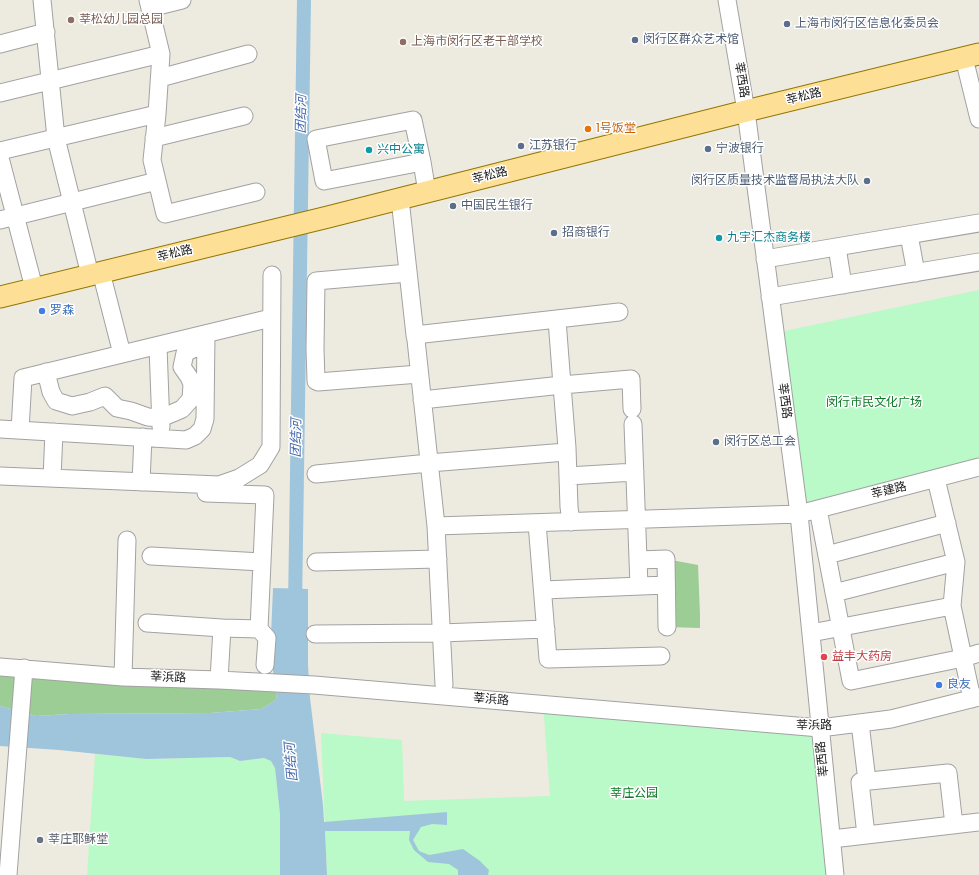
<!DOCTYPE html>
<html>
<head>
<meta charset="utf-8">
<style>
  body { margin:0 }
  canvas { display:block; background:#edeae0 }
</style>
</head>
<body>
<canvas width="979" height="875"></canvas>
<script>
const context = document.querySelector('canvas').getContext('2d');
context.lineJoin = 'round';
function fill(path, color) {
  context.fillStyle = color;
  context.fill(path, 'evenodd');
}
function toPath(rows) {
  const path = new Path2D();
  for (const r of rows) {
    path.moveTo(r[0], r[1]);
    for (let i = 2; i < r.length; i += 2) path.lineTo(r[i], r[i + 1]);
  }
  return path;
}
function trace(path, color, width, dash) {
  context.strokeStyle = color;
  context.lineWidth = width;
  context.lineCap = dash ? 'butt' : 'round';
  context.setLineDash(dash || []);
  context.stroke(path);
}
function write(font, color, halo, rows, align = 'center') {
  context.font = font + ' Poppins,"Noto Sans SC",sans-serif';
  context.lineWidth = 3;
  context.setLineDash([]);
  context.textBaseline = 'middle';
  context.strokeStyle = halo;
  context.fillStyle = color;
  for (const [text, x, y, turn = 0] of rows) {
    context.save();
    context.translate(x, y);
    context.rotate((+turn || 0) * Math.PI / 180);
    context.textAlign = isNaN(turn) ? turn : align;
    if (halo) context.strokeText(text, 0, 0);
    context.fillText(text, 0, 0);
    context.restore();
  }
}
const forest = toPath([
  [666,559,698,565,700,615,700,628,667,627],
  [0,667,273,682,277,694,276,700,261,709,210,713,70,714,36,716,0,706]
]);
const park = toPath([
  [979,290,979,468,799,514,775,333],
  [541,704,820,728,835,875,327,875,321,733,402,740,404,801,550,796,544,717],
  [95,754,146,759,230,757,240,761,264,758,271,761,275,768,280,814,280,875,87,875]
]);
const water = toPath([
  [273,588,308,589,308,665,310,698,323,805,324,822,447,812,447,825,432,824,421,827,413,840,419,851,429,855,463,849,480,861,489,870,488,875,458,875,458,870,449,864,428,862,414,850,409,840,410,831,325,831,327,875,280,875,280,814,275,768,271,761,264,758,240,761,230,757,146,759,59,750,0,746,0,706,36,716,70,714,210,713,261,709,276,700,277,694,273,671,271,635]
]);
const canal = toPath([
  [295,608,304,0]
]);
const minor = toPath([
  [42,0,56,138,90,275],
  [148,0,161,54,157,114,152,160,165,214,256,192],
  [727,0,746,111,799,514,835,875],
  [150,8,182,0],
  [0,44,46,32],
  [964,58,979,119],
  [160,78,248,54],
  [0,93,161,54],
  [154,138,244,116],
  [0,151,157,114],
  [0,158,34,288],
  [422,162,324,181,316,139,413,120,422,162,427,192],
  [400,199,415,335,416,340,436,526,444,685],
  [0,220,157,181],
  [909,235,916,273],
  [837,247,843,285],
  [765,259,979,223],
  [101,272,122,354,271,318],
  [408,273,316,281,315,349,316,381,318,382,419,374],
  [770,297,979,262],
  [557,320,562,385,631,379,632,409],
  [415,335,619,312],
  [158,346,161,427],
  [46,372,51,392,56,401,72,406,90,402,105,396,117,408,131,411,148,417,161,418,173,413,182,409,191,399,192,384,189,377,182,367,185,353,193,349,206,346],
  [422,400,562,385,567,448,569,507,571,522],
  [633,424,639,586],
  [0,429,186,440,195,436,202,429,205,419,206,334],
  [20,430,23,378,122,354],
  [316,474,429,463,566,452],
  [0,476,219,485,239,478,260,465,271,447,272,275],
  [568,476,635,472],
  [52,478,54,432],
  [936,479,956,562,952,606,972,699],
  [141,482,143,437],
  [206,493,265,495,259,629,222,628],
  [818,509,851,681,963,658,979,653],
  [537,523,548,659,661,656],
  [436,526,799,514,979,467],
  [827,555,947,523],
  [151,556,262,562],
  [638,560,666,559,667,627],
  [316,562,438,559],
  [543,590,666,585],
  [834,593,956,562],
  [147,623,222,628,219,680],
  [259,629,267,638,265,665],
  [811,633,952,606],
  [315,634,441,633,546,629],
  [0,667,123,677,219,680,314,685,820,728,891,719,979,697],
  [123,677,127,540],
  [860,723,867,781],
  [866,835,860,782,948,773,954,825],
  [832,839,979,822],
  [8,875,24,668]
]);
const major = toPath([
  [0,297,328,217,746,111,979,54]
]);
const markers = [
  [71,20,4,"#8d6e63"],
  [787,24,4,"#5c6f8a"],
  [635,40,4,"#5c6f8a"],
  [403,42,4,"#8d6e63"],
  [588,129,4,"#e8710a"],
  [521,146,4,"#5c6f8a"],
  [708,149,4,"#5c6f8a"],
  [369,150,4,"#0f9aa8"],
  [867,181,4,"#5c6f8a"],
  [453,206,4,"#5c6f8a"],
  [554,233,4,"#5c6f8a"],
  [719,238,4,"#0f9aa8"],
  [42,311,4,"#3f7fe0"],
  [716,442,4,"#5c6f8a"],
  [824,657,4,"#e0444e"],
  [939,685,4,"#3f7fe0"],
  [40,840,4,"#6b7280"]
];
const educationNames = [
  ["莘松幼儿园总园",79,20],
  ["上海市闵行区老干部学校",411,42]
];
const serviceNames = [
  ["上海市闵行区信息化委员会",795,24],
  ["闵行区群众艺术馆",643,40],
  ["江苏银行",529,146],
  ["宁波银行",716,149],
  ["闵行区质量技术监督局执法大队",859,181,"right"],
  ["中国民生银行",461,206],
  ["招商银行",562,233],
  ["闵行区总工会",724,442]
];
const streetNames = [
  ["莘西路",741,80,80],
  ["莘松路",804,97,-14],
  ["莘松路",490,176,-14],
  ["莘松路",175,254,-14],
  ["莘西路",784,401,82],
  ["莘建路",889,491,-14],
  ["莘浜路",168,678,2],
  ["莘浜路",491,700,5],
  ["莘浜路",814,726],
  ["莘西路",823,759,-96]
];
const foodNames = [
  ["1号饭堂",596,129]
];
const cultureNames = [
  ["兴中公寓",377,150],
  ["九宇汇杰商务楼",727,238]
];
const shopNames = [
  ["罗森",50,311],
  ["良友",947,685]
];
const parkNames = [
  ["闵行市民文化广场",874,403],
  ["莘庄公园",634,794]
];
const healthNames = [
  ["益丰大药房",832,657]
];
const worshipNames = [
  ["莘庄耶稣堂",48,840]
];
const waterNames = [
  ["团结河",302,114,-89],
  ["团结河",297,438,-89],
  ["团结河",292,762,-95]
];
fill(forest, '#9ccd94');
fill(park, '#baf9c8');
fill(water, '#9fc5dc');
trace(canal, '#9fc5dc', 14);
trace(minor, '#a2a2a2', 19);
trace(major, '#927700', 23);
trace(minor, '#fff', 17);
trace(major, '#fddf95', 21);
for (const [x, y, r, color] of markers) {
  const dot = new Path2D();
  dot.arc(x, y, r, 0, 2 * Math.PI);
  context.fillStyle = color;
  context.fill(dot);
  trace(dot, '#fff', 1.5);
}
write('12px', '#785e54', '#fff', educationNames, 'left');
write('12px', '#4e5e75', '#fff', serviceNames, 'left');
write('12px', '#1b1b1b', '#fff', streetNames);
write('12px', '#c56008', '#fff', foodNames, 'left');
write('12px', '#0d838f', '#fff', cultureNames, 'left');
write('12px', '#366cbe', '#fff', shopNames, 'left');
write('12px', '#0a7823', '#fff', parkNames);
write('12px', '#be3a42', '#fff', healthNames, 'left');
write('12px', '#5b616d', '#fff', worshipNames, 'left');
write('italic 13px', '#476aaa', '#fff', waterNames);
</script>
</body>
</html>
